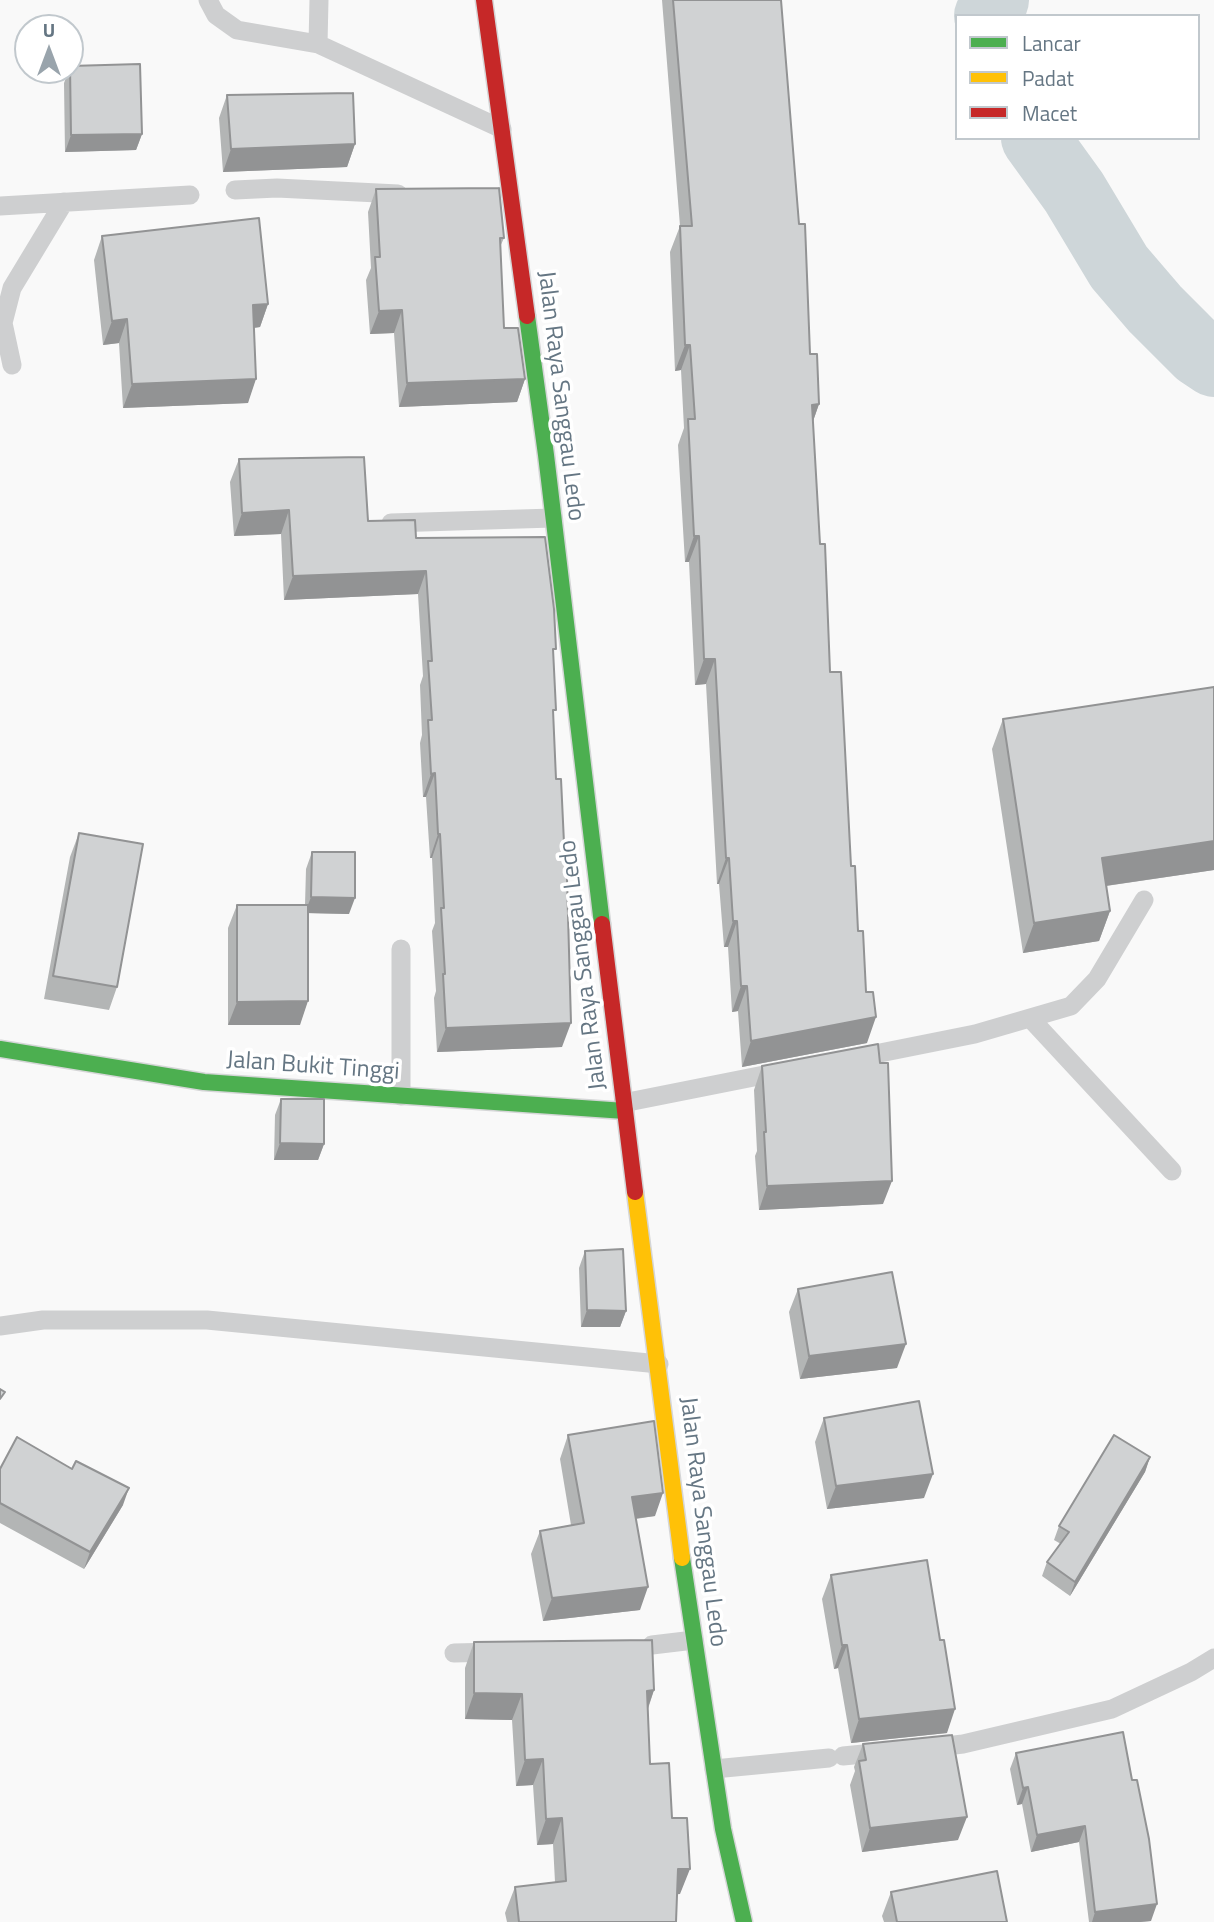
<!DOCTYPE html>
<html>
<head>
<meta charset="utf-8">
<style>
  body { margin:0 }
  #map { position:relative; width:1214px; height:1922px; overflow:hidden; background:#f9f9f9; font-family:"Titillium Web",sans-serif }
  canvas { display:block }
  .legend { position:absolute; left:955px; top:14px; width:245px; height:126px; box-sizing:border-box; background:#fff; border:2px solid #c1c8cd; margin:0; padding:9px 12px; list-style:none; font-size:21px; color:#657683 }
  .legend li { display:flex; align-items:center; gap:14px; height:35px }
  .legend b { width:35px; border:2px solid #c1c8cd }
  .north { position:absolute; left:14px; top:14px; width:70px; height:70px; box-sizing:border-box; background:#fff; border:2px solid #c1c8cd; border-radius:50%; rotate:0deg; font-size:19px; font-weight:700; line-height:28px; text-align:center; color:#657683 }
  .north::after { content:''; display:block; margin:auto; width:24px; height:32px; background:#99a4ac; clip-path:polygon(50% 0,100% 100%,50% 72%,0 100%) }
</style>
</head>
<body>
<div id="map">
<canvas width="1214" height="1922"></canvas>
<ul class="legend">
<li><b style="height:9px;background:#4caf50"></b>Lancar</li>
<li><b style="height:9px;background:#ffc107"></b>Padat</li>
<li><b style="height:9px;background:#c62828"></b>Macet</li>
</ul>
<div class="north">U</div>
</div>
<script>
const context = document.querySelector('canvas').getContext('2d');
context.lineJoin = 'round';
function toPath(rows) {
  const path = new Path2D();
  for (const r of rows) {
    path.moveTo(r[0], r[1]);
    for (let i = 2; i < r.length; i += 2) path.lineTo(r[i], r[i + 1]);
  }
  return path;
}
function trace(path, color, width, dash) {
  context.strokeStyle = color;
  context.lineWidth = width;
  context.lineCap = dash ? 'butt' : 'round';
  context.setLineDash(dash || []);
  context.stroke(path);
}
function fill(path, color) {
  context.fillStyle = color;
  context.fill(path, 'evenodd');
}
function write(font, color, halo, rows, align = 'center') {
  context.font = font + ' "Titillium Web",sans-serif';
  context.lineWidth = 7;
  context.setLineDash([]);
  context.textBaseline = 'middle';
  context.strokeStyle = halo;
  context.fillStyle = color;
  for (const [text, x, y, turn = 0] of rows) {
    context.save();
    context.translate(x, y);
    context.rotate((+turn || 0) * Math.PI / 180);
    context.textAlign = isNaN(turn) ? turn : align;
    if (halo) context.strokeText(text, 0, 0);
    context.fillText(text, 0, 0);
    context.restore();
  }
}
const river = toPath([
  [988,16,995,0],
  [1035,138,1074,192,1119,267,1155,309,1199,353,1214,363]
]);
const lane = toPath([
  [208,0,216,15,237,30,318,44],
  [319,0,318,44,502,129],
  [235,190,277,188,398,194],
  [0,206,190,195],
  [12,365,3,323,12,288,64,202],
  [391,523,553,518],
  [1030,1018,1172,1171],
  [855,1058,975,1034,1071,1006,1097,979,1144,900],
  [401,1096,401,949],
  [623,1103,784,1071],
  [0,1326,43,1320,207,1320,659,1364],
  [652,1645,694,1640],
  [454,1653,495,1652],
  [928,1748,963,1744,1112,1709,1191,1672,1214,1658],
  [843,1756,884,1752],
  [714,1769,829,1758]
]);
const fast = toPath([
  [527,316,546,455,602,924],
  [0,1049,204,1082,625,1111],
  [682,1558,723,1829,744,1922]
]);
const slow = toPath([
  [635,1192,682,1558]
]);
const jam = toPath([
  [484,0,527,316],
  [602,924,635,1192]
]);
const wall = toPath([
  [662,0,781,0,810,354,819,404,813,421,820,544,830,672,858,931,867,1043,742,1067,738,1011,732,1012,728,947,724,947,719,884,717,884,706,684,695,685,689,562,685,562,678,445,684,428,681,370,675,371,670,252,680,226],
  [69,70,70,70,142,134,136,150,65,152,64,83],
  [227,95,355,144,347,167,223,172,219,118],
  [376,189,504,238,500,247,504,328,525,379,517,402,399,407,394,333,370,334,366,280,371,268,368,212],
  [102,236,268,304,260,327,254,328,248,403,123,408,119,343,103,345,94,260],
  [239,459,368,521,416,538,553,657,553,717,562,1047,437,1052,434,998,436,991,432,931,435,923,432,858,430,858,426,797,423,797,420,743,422,735,420,685,423,676,418,594,284,600,281,534,234,536,230,482],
  [1003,719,1214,870,1106,886,1110,911,1099,941,1023,953,992,749],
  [79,833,117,987,109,1010,44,999,70,857],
  [312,852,349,914,308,913,300,1025,228,1025,228,928,237,905,305,905,306,869],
  [762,1066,883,1204,759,1210,755,1156,757,1151,754,1090],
  [281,1099,324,1144,318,1160,274,1160,275,1115],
  [585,1251,626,1311,620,1327,581,1327,579,1268],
  [798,1289,897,1368,800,1379,789,1312],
  [824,1418,924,1498,827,1509,815,1442],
  [568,1435,655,1516,636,1519,640,1610,543,1621,531,1554,540,1531,571,1525,560,1459],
  [1150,1457,1145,1472,1070,1596,1042,1576,1047,1562,1061,1544,1054,1540,1059,1526],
  [0,1469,123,1505,84,1569,0,1523],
  [831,1575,947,1733,851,1743,838,1668,834,1669,822,1599],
  [474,1642,654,1690,648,1709,650,1764,672,1818,680,1894,677,1894,676,1922,507,1922,505,1913,515,1887,555,1882,553,1844,537,1845,533,1785,516,1786,512,1720,465,1719,465,1668],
  [1123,1732,1151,1921,1140,1922,1089,1922,1079,1842,1031,1852,1022,1804,1017,1805,1010,1769,1016,1753],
  [863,1744,958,1840,862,1852,850,1785,855,1771,854,1767],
  [891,1892,1007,1922,884,1922,882,1916]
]);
const shadedWall = toPath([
  [142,134,136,150,65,152,71,135],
  [355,144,347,167,223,172,231,149],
  [268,304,260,327,244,329,253,305],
  [402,310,394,333,370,334,379,311],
  [127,319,119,343,103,345,112,321],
  [685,345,690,345,681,370,675,371],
  [256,379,248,403,123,408,132,384],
  [525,379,517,402,399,407,407,383],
  [819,404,810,430,812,405],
  [289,510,281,534,234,536,242,513],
  [694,536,699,536,689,562,685,562],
  [426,571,418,594,284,600,293,576],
  [704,659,715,659,706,684,695,685],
  [435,773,426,797,423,797,431,774],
  [438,834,440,834,432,858,430,858],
  [1214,841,1214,870,1091,888,1102,858],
  [726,858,729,858,719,884,717,884],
  [311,897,355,898,349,914,305,913],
  [1110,911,1099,941,1023,953,1034,923],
  [733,921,737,921,728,947,724,947],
  [741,986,747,986,738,1011,732,1012],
  [308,1001,300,1025,228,1025,237,1002],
  [876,1017,867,1043,742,1067,751,1041],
  [571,1023,562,1047,437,1052,446,1028],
  [280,1143,324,1144,318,1160,274,1160],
  [892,1181,883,1204,759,1210,767,1186],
  [587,1310,626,1311,620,1327,581,1327],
  [906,1344,897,1368,800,1379,809,1356],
  [1150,1457,1145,1472,1070,1596,1075,1582],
  [933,1474,924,1498,827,1509,836,1486],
  [129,1488,123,1505,84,1569,90,1552],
  [663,1493,655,1516,624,1520,632,1497],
  [648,1587,640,1610,543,1621,552,1598],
  [842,1645,847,1645,838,1668,834,1669],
  [654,1690,645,1716,647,1691],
  [474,1693,522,1694,512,1720,465,1719],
  [955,1709,947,1733,851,1743,859,1719],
  [543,1759,533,1785,516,1786,525,1760],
  [1028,1787,1022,1804,1017,1805,1023,1788],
  [967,1817,958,1840,862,1852,870,1828],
  [562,1818,553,1844,537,1845,546,1819],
  [1085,1826,1079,1842,1031,1852,1037,1835],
  [678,1869,690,1869,680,1894,669,1895],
  [1157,1904,1151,1921,1140,1922,1092,1922,1095,1912]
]);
const building = toPath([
  [673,0,781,0,799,224,805,224,810,354,817,354,819,404,812,405,820,544,825,544,830,672,841,672,851,866,855,866,858,931,863,931,866,992,873,992,876,1017,751,1041,747,986,741,986,737,921,733,921,729,858,726,858,715,659,704,659,699,536,694,536,688,419,695,419,690,345,685,345,680,226,692,226,673,0],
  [140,64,142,134,71,135,70,66,140,64],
  [353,93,355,144,231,149,227,95,353,93],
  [499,188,504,238,500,238,504,328,518,328,525,379,407,383,402,310,379,311,375,257,380,257,376,189,499,188],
  [259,218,268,304,253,305,256,379,132,384,127,319,112,321,102,236,259,218],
  [364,457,368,521,415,520,416,538,545,537,554,609,556,649,553,649,556,710,553,710,556,779,561,779,564,843,566,843,571,1023,446,1028,443,974,445,974,441,908,444,908,440,834,438,834,435,773,431,774,428,720,432,720,428,661,432,661,426,571,293,576,289,510,242,513,239,459,364,457],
  [1214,687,1214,841,1102,858,1110,911,1034,923,1003,719,1214,687],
  [79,833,143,844,117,987,53,976,79,833],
  [312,852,355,852,355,898,311,897,312,852],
  [237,905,308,905,308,1001,237,1002,237,905],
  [878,1044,880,1063,888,1063,892,1181,767,1186,764,1132,766,1132,762,1066,878,1044],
  [281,1099,324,1099,324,1144,280,1143,281,1099],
  [623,1249,626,1311,587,1310,585,1251,623,1249],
  [892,1272,906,1344,809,1356,798,1289,892,1272],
  [0,1389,5,1392,0,1399,0,1389],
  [919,1401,933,1474,836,1486,824,1418,919,1401],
  [654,1421,663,1493,632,1497,648,1587,552,1598,540,1531,584,1523,568,1435,654,1421],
  [1114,1435,1150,1457,1075,1582,1047,1562,1069,1532,1059,1526,1114,1435],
  [17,1437,72,1469,76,1461,129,1488,90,1552,0,1503,0,1469,17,1437],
  [927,1560,940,1640,944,1640,955,1709,859,1719,847,1645,842,1645,831,1575,927,1560],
  [652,1640,654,1690,647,1691,650,1764,669,1763,672,1818,687,1818,690,1869,678,1869,676,1922,519,1922,515,1887,566,1881,562,1818,546,1819,543,1759,525,1760,522,1694,474,1693,474,1642,652,1640],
  [1123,1732,1132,1780,1137,1780,1149,1839,1157,1904,1095,1912,1085,1826,1037,1835,1028,1787,1023,1788,1016,1753,1123,1732],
  [952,1735,967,1817,870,1828,859,1761,866,1760,863,1744,952,1735],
  [997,1871,1007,1922,897,1922,891,1892,997,1871]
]);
const streetNames = [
  ["Jalan Raya Sanggau Ledo",560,396,83],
  ["Jalan Raya Sanggau Ledo",584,965,-97],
  ["Jalan Bukit Tinggi",313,1067,4],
  ["Jalan Raya Sanggau Ledo",702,1522,83]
];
trace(river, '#ced6d9', 68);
trace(fast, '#d5d6d7', 19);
trace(slow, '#d5d6d7', 19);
trace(jam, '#d5d6d7', 19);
trace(lane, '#cecfd0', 19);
trace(fast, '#4caf50', 16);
trace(slow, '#ffc107', 16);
trace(jam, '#c62828', 16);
fill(wall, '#b3b5b5');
fill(shadedWall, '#929394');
fill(building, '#d0d2d3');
trace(building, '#929394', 2);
write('24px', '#657683', '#fff', streetNames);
</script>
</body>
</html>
